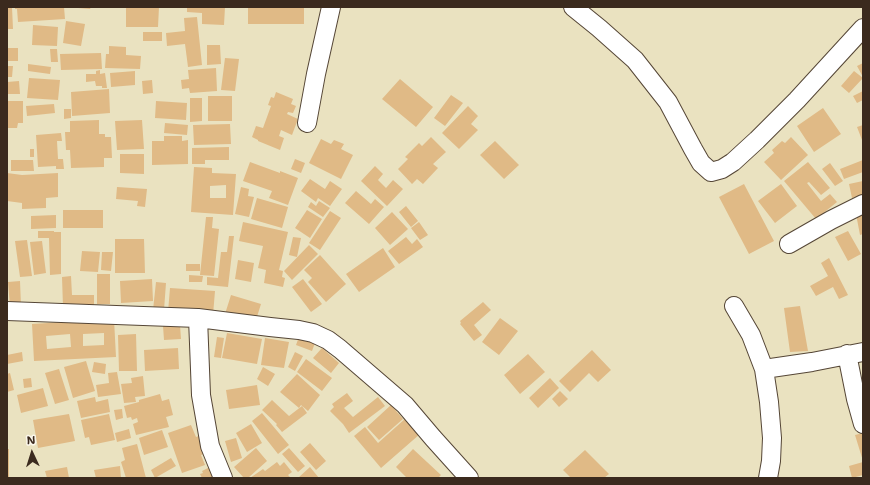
<!DOCTYPE html>
<html>
<head>
<meta charset="utf-8">
<style>
  body { margin:0 }
  #map { position:relative; width:870px; height:485px; overflow:hidden; background:#eae2c0; font-family:"Shantell Sans",sans-serif }
  canvas { display:block }
  .frame { position:absolute; inset:0; border:8px solid #3b2a1e; pointer-events:none }
  .north { position:absolute; left:12px; top:433px; width:40px; height:40px; -webkit-text-stroke:3px #fbf7ec; paint-order:stroke; rotate:356deg; font-size:11px; font-weight:700; line-height:16px; text-align:center; color:#3b2a1e }
  .north::after { content:''; display:block; margin:auto; width:14px; height:18px; background:#3b2a1e; clip-path:polygon(50% 0,100% 100%,50% 72%,0 100%) }
</style>
</head>
<body>
<div id="map">
<canvas width="870" height="485"></canvas>
<div class="frame"></div>
<div class="north">N</div>
</div>
<script>
const context = document.querySelector('canvas').getContext('2d');
context.lineJoin = 'round';
function fill(path, color) {
  context.fillStyle = color;
  context.fill(path, 'evenodd');
}
function toPath(rows) {
  const path = new Path2D();
  for (const r of rows) {
    path.moveTo(r[0], r[1]);
    for (let i = 2; i < r.length; i += 2) path.lineTo(r[i], r[i + 1]);
  }
  return path;
}
function trace(path, color, width, dash) {
  context.strokeStyle = color;
  context.lineWidth = width;
  context.lineCap = dash ? 'butt' : 'round';
  context.setLineDash(dash || []);
  context.stroke(path);
}
const building = toPath([
  [7,7,12,7,13,29,7,29],
  [15,7,64,7,65,19,18,22,17,9,15,9],
  [78,7,91,7,90,9,78,8],
  [126,7,159,7,158,27,126,27],
  [187,7,225,7,224,25,202,24,202,13,187,12],
  [248,7,304,7,304,24,248,24],
  [197,17,202,65,188,67,185,44,167,46,166,33,185,31,184,18],
  [66,21,85,24,81,46,63,43],
  [33,25,58,27,57,46,32,45],
  [143,32,162,32,162,41,143,41],
  [207,45,220,45,221,64,207,65],
  [109,46,126,47,126,55,141,56,140,69,105,68,106,54,109,54],
  [7,48,18,48,18,61,7,61],
  [50,49,57,49,58,62,51,62],
  [101,53,102,69,61,70,60,54],
  [225,58,239,59,235,91,221,90],
  [863,63,863,77,857,66],
  [28,64,51,67,50,74,28,71],
  [7,66,13,66,12,77,7,77],
  [216,68,217,91,190,93,189,88,182,89,181,80,189,79,188,70],
  [100,70,100,74,105,73,107,88,102,88,102,86,96,86,95,81,86,82,86,74,96,74,96,71],
  [135,71,135,85,111,87,110,73],
  [854,71,863,78,849,93,841,86],
  [29,78,60,80,58,100,27,98],
  [400,79,433,107,416,127,382,99],
  [152,80,153,93,143,94,142,81],
  [19,81,20,94,7,94,7,82],
  [109,89,110,113,72,116,71,92],
  [863,91,863,100,857,103,853,96],
  [276,92,293,99,291,104,296,106,293,113,288,112,287,114,298,119,292,135,281,130,279,136,284,138,280,150,258,141,258,140,252,137,256,126,263,128,271,106,268,105,271,97,274,98],
  [451,95,463,103,445,126,434,118],
  [208,96,232,96,232,121,208,121],
  [190,98,202,98,202,121,190,122],
  [7,101,23,101,23,123,18,123,17,128,7,128],
  [156,101,187,103,186,120,155,118],
  [54,104,55,113,27,116,26,106],
  [468,106,478,116,471,124,478,130,459,149,442,133],
  [823,108,841,134,814,152,797,126],
  [64,109,71,109,71,118,64,119],
  [99,120,99,134,105,134,105,137,111,137,112,158,104,158,104,167,71,168,70,150,66,150,65,132,70,132,70,121],
  [142,120,144,149,117,150,115,121],
  [165,123,188,125,187,135,164,133],
  [230,124,231,144,194,145,193,125],
  [863,125,863,140,862,140,857,127],
  [61,133,62,141,57,141,58,159,63,159,64,169,56,169,56,166,38,167,36,135],
  [164,136,182,136,182,141,188,140,188,164,152,165,152,141,164,141],
  [431,137,446,152,433,164,438,168,423,184,417,179,412,184,398,169,408,159,405,157,419,143,422,146],
  [791,137,808,155,781,180,764,162,774,153,772,150,782,141,785,143],
  [321,139,331,144,334,140,344,144,341,149,353,155,341,179,309,163],
  [495,141,519,165,504,179,480,155],
  [229,147,229,160,205,160,205,164,192,164,192,148],
  [30,149,34,149,34,157,30,157],
  [120,154,144,154,144,174,120,173],
  [295,159,305,163,301,173,291,169],
  [11,160,33,160,34,171,11,171],
  [863,160,863,172,844,179,840,169],
  [250,162,280,173,280,171,298,178,288,205,269,198,272,191,243,181],
  [808,162,830,188,821,195,809,182,807,183,821,201,830,194,837,202,816,219,784,181],
  [830,163,843,181,835,186,822,169],
  [375,166,383,174,378,180,386,188,393,180,403,189,387,206,361,181],
  [194,167,212,168,212,173,236,174,233,215,191,212],
  [226,185,226,198,210,198,210,186],
  [7,173,22,175,58,173,58,197,46,198,46,208,22,209,22,203,7,201],
  [310,179,325,189,330,181,342,189,330,206,318,198,316,202,301,191],
  [863,181,863,196,852,198,849,184],
  [744,184,774,241,749,254,719,197],
  [781,184,797,206,775,223,758,201],
  [117,187,147,189,145,207,137,206,138,201,116,199],
  [241,187,249,189,248,196,254,197,249,217,235,214],
  [356,191,371,204,375,199,384,207,369,224,345,203],
  [257,198,288,207,282,228,251,219],
  [319,201,330,208,323,217,308,207,311,202,316,206],
  [406,206,418,221,411,227,399,212],
  [63,210,103,210,103,228,63,228],
  [307,210,322,219,310,238,295,228],
  [330,211,341,218,320,250,309,243],
  [392,212,408,229,390,245,375,228],
  [863,212,863,234,860,235,856,214],
  [56,215,56,228,31,229,31,216],
  [206,217,213,217,212,228,219,229,214,276,200,275],
  [243,222,288,232,279,270,283,271,282,277,285,278,283,287,264,283,266,270,258,268,263,246,239,241],
  [419,222,428,235,420,240,411,228],
  [38,231,54,231,54,232,61,232,61,274,50,275,49,238,38,238],
  [848,231,861,254,848,261,835,237],
  [229,236,234,236,228,287,207,285,207,277,218,278,221,252,227,252],
  [293,237,301,238,297,257,289,255],
  [406,237,412,244,417,239,423,247,399,264,388,251],
  [115,239,144,239,145,273,115,273],
  [27,240,32,276,20,277,15,241],
  [42,241,46,273,34,275,30,242],
  [309,245,318,254,292,280,284,271],
  [383,248,395,267,359,292,346,274],
  [82,251,100,252,98,272,80,271],
  [102,252,113,252,111,271,101,270],
  [320,255,346,284,326,302,308,282,312,278,304,270],
  [829,258,848,295,839,299,833,287,816,296,810,286,828,276,821,263],
  [238,260,254,263,251,282,235,279],
  [186,264,200,264,200,271,186,271],
  [97,274,110,274,110,304,97,304],
  [189,275,203,276,202,282,189,282],
  [71,276,72,295,94,295,94,306,63,307,62,277],
  [152,279,153,301,121,303,120,281],
  [303,279,322,304,311,312,292,287],
  [20,281,21,306,10,307,8,282],
  [156,282,166,283,164,310,153,310],
  [170,288,215,291,213,315,168,312],
  [231,295,261,304,255,323,225,314],
  [483,302,491,310,474,325,482,335,474,341,460,324,461,323,460,321],
  [800,306,808,351,790,352,784,308],
  [500,318,518,331,499,355,482,342],
  [114,319,116,357,34,361,32,324],
  [104,333,104,345,83,346,83,334],
  [70,334,71,347,47,349,46,336],
  [180,325,181,339,164,340,163,326],
  [227,333,262,339,257,364,222,358],
  [136,334,137,371,119,371,118,335],
  [300,334,316,340,312,351,296,345],
  [217,337,224,338,221,358,214,357],
  [265,338,289,342,284,368,261,365],
  [178,348,179,369,145,371,144,350],
  [322,348,339,363,331,373,313,358],
  [592,350,611,370,598,382,589,373,570,392,559,381],
  [22,352,23,361,7,364,7,355],
  [295,352,303,356,295,371,288,367],
  [528,354,545,372,520,394,504,375],
  [306,359,332,378,322,391,297,372],
  [86,361,95,391,73,398,64,367],
  [94,362,106,364,105,374,92,372],
  [263,367,275,374,268,386,257,379],
  [59,369,69,400,55,404,45,373],
  [117,372,121,394,98,397,96,385,109,383,108,373],
  [10,373,14,390,7,392,7,374],
  [297,374,320,395,308,411,301,405,299,408,280,392],
  [143,376,145,396,135,397,136,402,124,403,121,384,132,383,131,378],
  [31,378,32,387,24,388,23,379],
  [550,378,559,388,538,408,529,398],
  [257,385,260,405,229,409,226,390],
  [43,388,48,406,21,413,17,395],
  [560,391,568,399,559,407,552,399],
  [347,393,353,401,344,408,353,417,378,397,385,406,349,433,343,424,330,411,334,407,332,404],
  [160,394,162,401,169,399,173,415,166,417,169,427,136,435,133,424,138,422,137,418,132,420,131,417,127,418,124,406,139,402,139,400],
  [95,397,96,402,108,399,110,412,81,418,77,401],
  [272,400,289,416,302,406,307,413,282,432,276,425,277,424,262,410],
  [391,405,403,419,379,440,367,427],
  [122,409,123,418,116,420,114,410],
  [262,413,289,445,278,454,252,421],
  [69,414,75,441,38,448,33,420],
  [109,414,115,440,91,445,89,437,85,438,81,420],
  [406,418,420,434,381,468,354,436,365,427,378,443],
  [251,424,262,443,247,452,236,433],
  [191,425,196,437,204,434,210,452,201,455,205,465,182,473,168,433],
  [129,429,131,438,117,442,115,433],
  [162,430,168,447,144,455,139,438],
  [863,433,863,461,855,435],
  [236,438,242,458,231,462,225,441],
  [310,443,326,461,316,470,300,452],
  [137,444,146,478,126,478,121,462,125,460,122,448],
  [256,448,267,461,248,478,244,478,234,467],
  [289,448,305,466,298,472,282,454],
  [7,449,9,449,9,478,7,478],
  [413,449,441,475,438,478,407,478,396,467],
  [585,450,609,474,604,478,571,478,563,470],
  [171,458,176,466,155,478,151,470],
  [277,462,280,466,284,462,292,472,288,475,291,478,250,478,263,469,265,471],
  [863,462,863,475,852,478,849,466],
  [120,466,121,478,96,478,94,470],
  [212,466,218,478,202,478,200,474,203,473,202,471],
  [67,467,69,478,47,478,45,471],
  [310,467,319,478,298,478]
]);
const minor = toPath([
  [573,7,599,28,635,60,668,102,693,149,701,163,711,172,722,169,733,162,757,140,797,100,863,28],
  [307,123,316,74,331,7],
  [789,244,831,220,863,204],
  [734,306,751,335,764,369,769,402,772,438,771,461,768,478],
  [7,311,198,318,270,327,299,330,313,333,328,340,340,349,405,405,433,438,469,478],
  [198,318,201,395,210,446,223,478],
  [847,354,856,399,863,424],
  [764,369,812,362,863,352]
]);
fill(building, '#e0ba86');
trace(minor, '#554636', 20);
trace(minor, '#fff', 18);
</script>
</body>
</html>
